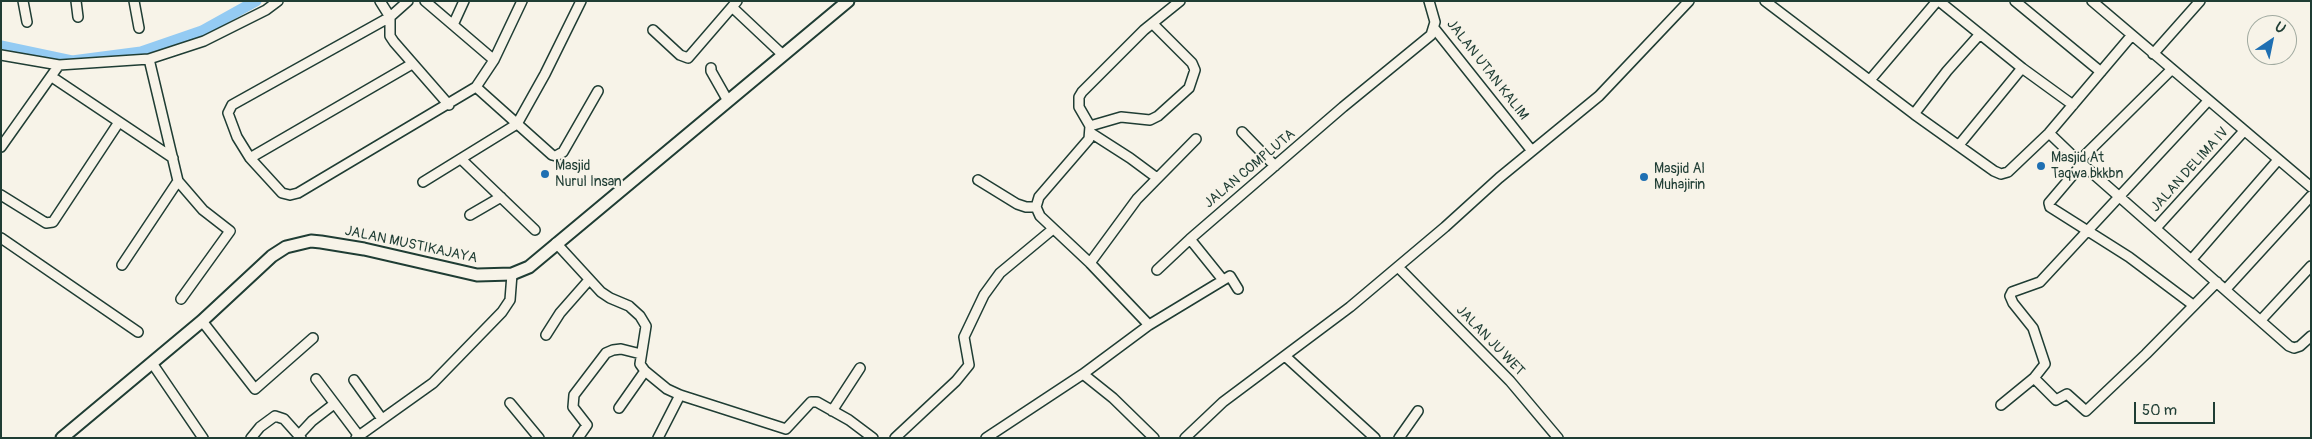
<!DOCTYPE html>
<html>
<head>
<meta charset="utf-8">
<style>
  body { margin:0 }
  #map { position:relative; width:2312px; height:439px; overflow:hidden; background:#f7f3e8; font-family:Pangolin,sans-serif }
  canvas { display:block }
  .frame { position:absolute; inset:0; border:2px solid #1f3d34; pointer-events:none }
  .north { position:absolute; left:2247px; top:15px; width:50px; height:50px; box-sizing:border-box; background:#f7f3e8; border:1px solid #a1aaa0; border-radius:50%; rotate:34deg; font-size:14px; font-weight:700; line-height:20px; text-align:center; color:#1f3d34 }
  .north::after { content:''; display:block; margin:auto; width:18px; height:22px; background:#1f6fb2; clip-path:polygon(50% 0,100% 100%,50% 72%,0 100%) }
  .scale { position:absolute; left:2134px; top:402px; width:81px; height:22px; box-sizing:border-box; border:2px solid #1f3d34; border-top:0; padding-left:6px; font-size:15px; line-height:18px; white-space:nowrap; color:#1f3d34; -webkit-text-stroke:4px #f7f3e8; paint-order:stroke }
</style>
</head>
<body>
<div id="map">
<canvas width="2312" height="439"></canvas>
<div class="frame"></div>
<div class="north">U</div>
<div class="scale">50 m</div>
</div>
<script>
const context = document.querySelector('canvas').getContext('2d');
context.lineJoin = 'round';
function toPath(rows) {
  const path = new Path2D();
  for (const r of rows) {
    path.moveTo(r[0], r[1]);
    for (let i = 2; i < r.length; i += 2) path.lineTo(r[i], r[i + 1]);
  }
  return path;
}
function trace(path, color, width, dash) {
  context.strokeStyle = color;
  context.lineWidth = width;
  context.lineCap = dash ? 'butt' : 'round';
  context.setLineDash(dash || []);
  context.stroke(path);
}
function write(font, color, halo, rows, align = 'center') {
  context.font = font + ' Pangolin,sans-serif';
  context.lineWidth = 4;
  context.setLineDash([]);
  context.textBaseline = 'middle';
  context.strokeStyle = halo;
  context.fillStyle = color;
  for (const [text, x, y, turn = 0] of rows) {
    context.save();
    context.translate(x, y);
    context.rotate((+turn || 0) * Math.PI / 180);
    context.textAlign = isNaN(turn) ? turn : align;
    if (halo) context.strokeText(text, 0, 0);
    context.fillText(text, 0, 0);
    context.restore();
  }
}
const canal = toPath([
  [1,46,72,61,141,52,202,31,256,1]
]);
const minor = toPath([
  [23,1,27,22],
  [76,1,78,17],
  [134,1,139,28],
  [380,1,390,17,390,36,394,42,449,105],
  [408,1,390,17,232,105,228,113,237,137,250,158,282,193,290,195,298,193,476,87,494,60,522,1],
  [425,1,494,60],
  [737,1,732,7,783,55],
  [1765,1,1914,114,1994,171,2001,174,2008,172,2049,133,2132,35],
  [1939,1,2022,68,2073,105],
  [2015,1,2101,72],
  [2092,1,2311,187],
  [453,25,464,1],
  [1434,28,1532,151],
  [653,30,680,55,688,58,732,7],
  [2153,54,2200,1],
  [1,55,59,65,149,59,204,41,266,10,278,1],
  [149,59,178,181,203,210,230,231,181,299],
  [711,68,711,71,728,101],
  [52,77,173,158],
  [1870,80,1937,1],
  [476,87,552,155,556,156,563,152,598,91],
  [1914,114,1947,71,1980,34],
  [1090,126,1121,117,1150,120,1158,116,1189,88,1195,70,1192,63,1153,24],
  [1242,132,1275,166],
  [1091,133,1130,158,1157,178],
  [2049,133,2073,156,2289,346,2294,348,2300,346,2311,336],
  [1959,145,2022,68],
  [1,147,59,65],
  [250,158,412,64],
  [461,159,535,230],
  [2080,160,2171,70],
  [2083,163,2049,203,2050,207,2129,257,2193,305],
  [978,180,1017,204,1026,207,1036,207],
  [423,182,517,124,545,74,581,1],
  [1,195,46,223,53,222,119,122],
  [470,215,501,197],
  [2156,228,2244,131],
  [1,238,138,332],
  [556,243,601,292,610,298,629,306,640,316,646,326,640,364,645,371,667,389,680,395,786,429,811,402,817,402,849,420,873,438],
  [2192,259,2278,160],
  [1090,263,1137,199,1196,139],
  [122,265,178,181],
  [1398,267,1510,381,1558,438],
  [1157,270,1190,239],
  [1223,280,1190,239,1343,107,1431,35,1435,22,1429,1],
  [2226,289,2311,196],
  [2261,320,2311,266],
  [202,321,255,389,313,338],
  [1149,325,1090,263,1040,216,1036,207,1039,197,1089,139,1090,126,1079,107,1079,97,1082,92,1144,30,1180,1],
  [546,335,560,313,589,280],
  [1285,356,1375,438],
  [152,363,203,438],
  [2034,378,2056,400,2067,394,2086,411,2146,354,2217,282],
  [316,379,359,436],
  [354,380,382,419],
  [510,403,539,438],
  [2001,405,2034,378,2045,364,2033,328,2013,303,2010,296,2012,292,2040,282,2208,101],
  [619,408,645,371],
  [832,411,860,368],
  [299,435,312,421,334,404],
  [251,438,260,427,275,416,284,419,301,438],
  [356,438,433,383,502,312,510,300,512,274],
  [578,438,587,425,573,407,574,395,606,353,613,350,621,349,641,354],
  [658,438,680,395],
  [895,438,956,381,969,365,964,337,984,295,1000,273,1053,229],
  [986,438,1083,374],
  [1154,438,1113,398,1083,374,1149,325,1230,276,1238,289],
  [1185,438,1223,402,1350,307,1445,227,1499,178,1599,96,1689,1],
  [1399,438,1418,411]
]);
const secondary = toPath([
  [62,438,202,321,272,256,286,247,311,241,321,242,364,249,477,275,512,274,529,267,848,1]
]);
const markers = [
  [2041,166,5,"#1f6fb2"],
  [545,174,5,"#1f6fb2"],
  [1644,177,5,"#1f6fb2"]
];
const streetNames = [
  ["JALAN UTAN KALIM",1487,70,52],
  ["JALAN COMPLUTA",1250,169,-40],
  ["JALAN DELIMA IV",2190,170,-48],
  ["JALAN MUSTIKAJAYA",411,245,12],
  ["JALAN JU WET",1490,341,46]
];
const poiNames = [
  ["Masjid At",2051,158],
  ["Taqwa bkkbn",2051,174],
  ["Masjid",555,166],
  ["Nurul Insan",555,182],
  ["Masjid Al",1654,169],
  ["Muhajirin",1654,185]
];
trace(canal, '#94cbf3', 11);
trace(minor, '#1f3d34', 12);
trace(secondary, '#1f3d34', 15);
trace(minor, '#f7f3e8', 9);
trace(secondary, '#f7f3e8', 11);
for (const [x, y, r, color] of markers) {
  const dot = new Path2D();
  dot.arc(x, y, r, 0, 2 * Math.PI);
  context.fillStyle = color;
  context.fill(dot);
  trace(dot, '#f7f3e8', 2);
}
write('14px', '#1f3d34', '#f7f3e8', streetNames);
write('14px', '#1f3d34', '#f7f3e8', poiNames, 'left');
</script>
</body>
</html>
